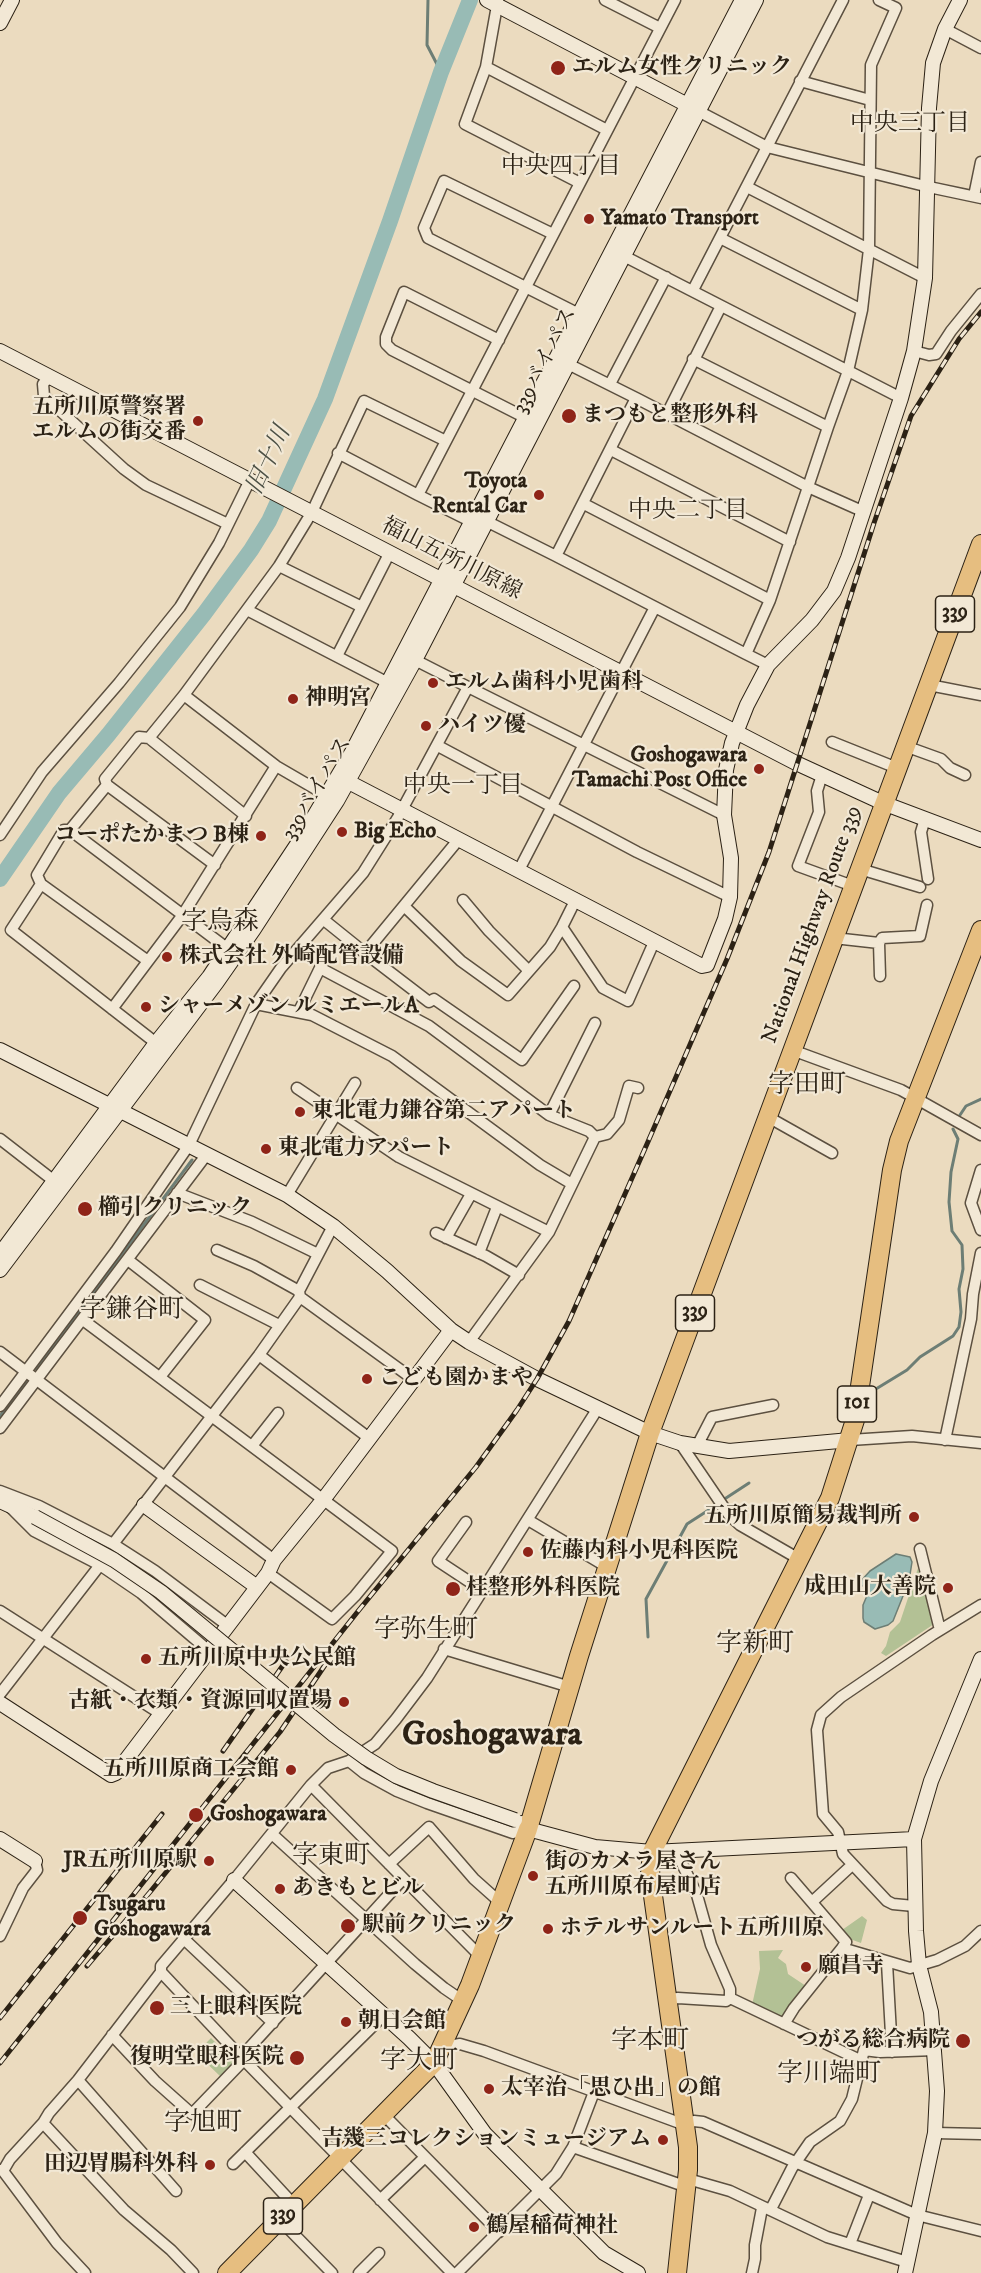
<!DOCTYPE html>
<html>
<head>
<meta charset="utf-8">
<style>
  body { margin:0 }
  canvas { display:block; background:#ebdbbf }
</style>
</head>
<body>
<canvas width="981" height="2273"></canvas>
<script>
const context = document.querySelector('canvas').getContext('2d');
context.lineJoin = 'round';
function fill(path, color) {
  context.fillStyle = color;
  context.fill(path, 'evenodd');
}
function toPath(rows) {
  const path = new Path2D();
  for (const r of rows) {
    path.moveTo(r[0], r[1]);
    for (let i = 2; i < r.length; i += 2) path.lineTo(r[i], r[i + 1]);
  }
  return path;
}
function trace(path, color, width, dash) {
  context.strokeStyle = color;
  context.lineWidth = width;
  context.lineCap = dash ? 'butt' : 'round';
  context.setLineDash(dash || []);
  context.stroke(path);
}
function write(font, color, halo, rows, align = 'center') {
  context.font = font + ' "IM FELL DW Pica","Noto Serif JP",serif';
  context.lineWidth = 4.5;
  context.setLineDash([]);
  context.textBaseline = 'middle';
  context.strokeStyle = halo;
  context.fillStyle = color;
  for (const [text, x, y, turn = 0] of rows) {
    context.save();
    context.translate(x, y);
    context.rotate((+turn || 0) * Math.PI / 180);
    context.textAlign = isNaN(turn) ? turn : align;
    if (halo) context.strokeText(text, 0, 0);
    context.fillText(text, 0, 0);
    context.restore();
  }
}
const green = toPath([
  [918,1568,934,1624,886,1656,881,1653,886,1646,890,1632,900,1622],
  [862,1916,867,1920,861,1943,850,1939,842,1930],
  [783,1950,778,1958,786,1964,788,1974,806,1986,783,2019,752,2005,760,1969,759,1951],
  [211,2038,236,2063,221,2077,196,2053]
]);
const water = toPath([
  [896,1554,910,1557,912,1562,909,1581,893,1621,888,1625,875,1629,864,1622,863,1618,863,1605,869,1591,859,1583,870,1571,896,1554]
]);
const stream = toPath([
  [428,0,427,45,441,72],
  [960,1115,966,1106,981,1099],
  [36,1369,192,1160],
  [871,1392,907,1370,920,1357,953,1336,959,1327,961,1312,959,1289,963,1269,962,1245,952,1231,949,1202,951,1172,958,1139,953,1129],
  [0,1416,26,1382],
  [723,1500,749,1483],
  [648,1637,646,1599,687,1524,718,1504]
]);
const river = toPath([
  [0,879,59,793,108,735,204,614,251,550,269,521,325,399,390,221,441,72,470,0]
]);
const street = toPath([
  [498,0,486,67,465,124,580,183],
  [605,0,660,28],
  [945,29,981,48],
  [486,67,607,130],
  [800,81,870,100],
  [698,111,767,147,929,187,981,198],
  [747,187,925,278],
  [974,196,981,162],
  [553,234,444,181,424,228,428,238,585,317],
  [720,238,862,310],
  [618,253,901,398],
  [693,290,843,0],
  [499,340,404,292,386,337,386,344,392,350,526,418],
  [914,351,929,355,936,354,951,331,981,294],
  [693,359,828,427],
  [568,364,636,398],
  [50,376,43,384,44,396,124,469,146,485,228,524],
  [610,384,666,277],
  [667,414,721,306],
  [611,450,790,542],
  [338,453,418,495,675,0],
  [418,495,472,522],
  [584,504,770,600],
  [862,511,808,487,636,398,556,556,746,654,770,600,808,487,828,427,848,371,862,310,869,249,871,65,896,8,879,0],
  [486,521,556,556],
  [279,566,362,607],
  [247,610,394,686],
  [746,654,768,665],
  [337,656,390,552],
  [415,660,468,687],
  [929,685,981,695],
  [184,695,276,766,331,798],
  [832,742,897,768],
  [438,746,637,852,730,897],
  [905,746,941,759,950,768,965,775],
  [822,775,817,791,819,812,798,866,853,886],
  [107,785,105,779,139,737,149,738],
  [246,816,149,738,184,695,279,566,312,512,364,401,446,441],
  [925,819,921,832,928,879],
  [0,835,42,772,119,683,180,607,219,543,250,480],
  [215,865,107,785,70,830,228,949],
  [860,869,920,887],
  [519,870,655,607],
  [41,884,37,875,64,830,70,830],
  [463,900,489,931,528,970],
  [404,906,461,961,508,995,550,947,562,927,576,899],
  [324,920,365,953,459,839],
  [562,927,603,988,628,1001,654,942],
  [834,938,879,943,882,938,920,936,927,905],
  [879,943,880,976],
  [365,953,429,1002,434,999,522,1060,574,986],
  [148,961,41,884,11,930,156,1043],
  [256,1004,312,1015,392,1056,540,1165,572,1184],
  [112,1009,182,916,276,766],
  [299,1011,320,968,429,1026,549,1115,589,1131,595,1137,549,1232,469,1342],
  [792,1050,901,1090,981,1135],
  [297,1088,399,1157,549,1232],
  [549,1115,595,1023],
  [768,1117,832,1153],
  [595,1137,607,1134,619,1120,629,1086,638,1088],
  [0,1139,58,1184],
  [981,1170,971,1203,981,1230],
  [177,1193,252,1222,318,1254],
  [287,1195,355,1083],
  [436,1233,486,1256,519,1275],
  [446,1238,471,1194],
  [217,1250,254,1266,299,1291],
  [479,1253,497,1207],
  [128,1260,205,1320,160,1377],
  [200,1285,279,1325],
  [300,1297,413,1379],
  [83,1320,392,1551,355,1596,332,1619,268,1573],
  [0,1352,274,1560],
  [259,1355,369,1438],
  [0,1406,116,1251,189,1145,256,1004,281,968,363,873,397,819,468,687,724,815],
  [0,1428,207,1154],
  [850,1440,912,1436,981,1443],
  [945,1440,971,1319,973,1294,981,1253],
  [680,1443,729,1515,740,1525,799,1559],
  [252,1446,278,1413],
  [697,1446,712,1417,773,1405],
  [0,1491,39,1506,113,1544,155,1571,227,1625],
  [9,1506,34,1531,100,1565,141,1593,209,1651],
  [528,1520,607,1567],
  [466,1522,438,1561,482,1590],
  [113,1544,259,1355,300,1297,299,1291,333,1226],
  [920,1549,940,1630],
  [0,1611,161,1714],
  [444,1649,570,1687],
  [0,1694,100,1565],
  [349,1761,364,1773,397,1791,427,1803,513,1833,528,1829],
  [311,1785,481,1957],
  [272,1834,415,1964,444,1988,463,2001],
  [676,1851,697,1895,711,1945,730,1989,730,1998],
  [389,1864,429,1827,474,1879,502,1904],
  [791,1878,846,1942,842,1948],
  [812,1902,852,1865],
  [914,1906,893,1904,887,1901,843,1854,838,1832,823,1814,817,1730,821,1715,841,1697,932,1635,981,1605],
  [0,1936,23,1888,37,1870,35,1861],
  [184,1939,273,2023],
  [887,1963,892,2052],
  [667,1999,678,1998,726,2001,730,1998,860,2060],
  [784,2024,794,2008,842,1948,910,1968,937,1960,965,1946,981,1931],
  [112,2035,155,2081,192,2114,240,2064,241,2057,403,1879],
  [443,2047,460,2044,484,2051,685,2125,694,2121,703,2122,917,2215,981,2231],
  [78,2080,176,2191],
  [384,2115,499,2232],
  [43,2123,124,2210,171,2250,193,2273],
  [935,2133,981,2134],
  [573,2147,687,2187],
  [245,2152,294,2205],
  [233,2164,384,2015],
  [0,2170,3,2171,57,2243,85,2273],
  [3,2171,10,2159,43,2123,49,2113,78,2080,161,1972],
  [688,2179,730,2191,827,2237,907,2262],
  [380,2200,425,2157],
  [771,2209,792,2168,810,2142,840,2121,852,2099,864,2050,880,2052,935,2050],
  [280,2220,332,2273],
  [850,2244,869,2195],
  [359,2273,379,2253],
  [452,2273,241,2057,161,1972,161,1966,234,1880,311,1785,328,1768,349,1761,375,1744,396,1719,427,1678,598,1408],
  [457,2273,556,2174,573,2147,594,2092],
  [752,2273,755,2259,755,2245,762,2208]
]);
const secondary = toPath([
  [487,0,695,109],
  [0,23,12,0],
  [0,351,796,763,883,803,981,840],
  [339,777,702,966,707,965,725,919,730,897,731,858,724,815,726,770,732,743,747,705,768,665,812,620,834,591,848,558,901,398,914,351,925,278,929,108,933,63,945,29,960,0],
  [0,1050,287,1195,333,1226,387,1271,451,1330,469,1342,537,1379,650,1433,680,1443,729,1451,850,1440],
  [0,1254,156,1043,209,977,300,840,352,752,742,0],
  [0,1270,217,982,254,929,337,801,415,660,756,0],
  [0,1501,35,1517],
  [144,1505,257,1587],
  [0,1703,111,1775,116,1773,268,1573,274,1560,323,1500,451,1330],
  [522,1823,528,1829,595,1847,652,1852,914,1839],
  [0,1839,35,1861],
  [234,1880,409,2038,434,2063,485,2134,604,2253,638,2273],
  [905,2273,935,2133,937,2091,931,2012,919,1965,916,1931,914,1839,931,1781,981,1659]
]);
const highway = toPath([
  [227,2273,434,2063,470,1985,528,1829,579,1656,650,1433,981,544],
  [677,2273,688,2170,688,2147,650,1874,652,1852,830,1498,855,1420,892,1170,899,1141,981,930]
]);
const rail = toPath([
  [223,1751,286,1661],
  [87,1966,150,1892,280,1732,327,1662],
  [0,2018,162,1814],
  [0,2063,359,1610,476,1467,517,1410,537,1379,569,1321,647,1144,727,959,769,852,874,523,911,416,959,339,981,312]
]);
const secondaryBridge = toPath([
  [35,1517,114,1560,161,1592,334,1735,366,1758,396,1776,433,1791,515,1820]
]);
const markers = [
  [558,68,8,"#8f2418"],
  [589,219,6,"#8f2418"],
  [569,416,8,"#8f2418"],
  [198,421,6,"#8f2418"],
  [539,495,6,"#8f2418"],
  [433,683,6,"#8f2418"],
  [293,699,6,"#8f2418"],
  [426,726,6,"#8f2418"],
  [759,769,6,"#8f2418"],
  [342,832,6,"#8f2418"],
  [261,836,6,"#8f2418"],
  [167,957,6,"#8f2418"],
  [146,1007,6,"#8f2418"],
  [300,1112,6,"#8f2418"],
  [266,1149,6,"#8f2418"],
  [85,1209,8,"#8f2418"],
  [367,1379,6,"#8f2418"],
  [914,1517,6,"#8f2418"],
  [528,1552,6,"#8f2418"],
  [948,1588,6,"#8f2418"],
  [453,1589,8,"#8f2418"],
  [146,1659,6,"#8f2418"],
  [344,1702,6,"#8f2418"],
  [291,1770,6,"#8f2418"],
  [196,1815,8,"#8f2418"],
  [209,1861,6,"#8f2418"],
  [533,1876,6,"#8f2418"],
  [280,1889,6,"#8f2418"],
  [80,1918,8,"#8f2418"],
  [348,1926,8,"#8f2418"],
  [548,1929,6,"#8f2418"],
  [806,1967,6,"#8f2418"],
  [157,2008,8,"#8f2418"],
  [346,2022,6,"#8f2418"],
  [963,2041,8,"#8f2418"],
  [297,2058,8,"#8f2418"],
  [489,2089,6,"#8f2418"],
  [663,2140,6,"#8f2418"],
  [210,2165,6,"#8f2418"],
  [474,2227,6,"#8f2418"]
];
const shields = [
  [955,614,39],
  [695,1313,39],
  [857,1404,39],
  [283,2216,39]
];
const shieldNames = [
  ["339",955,614],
  ["339",695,1313],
  ["101",857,1404],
  ["339",283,2216]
];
const poiNames = [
  ["エルム女性クリニック",572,68],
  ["Yamato Transport",601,219],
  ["五所川原警察署",186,408,"right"],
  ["エルムの街交番",186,433,"right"],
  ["まつもと整形外科",582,416],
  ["Toyota",527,482,"right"],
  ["Rental Car",527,507,"right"],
  ["エルム歯科小児歯科",445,683],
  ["神明宮",305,699],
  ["ハイツ優",438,726],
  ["Goshogawara",747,756,"right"],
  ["Tamachi Post Office",747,781,"right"],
  ["Big Echo",354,832],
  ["コーポたかまつ B棟",249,836,"right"],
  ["株式会社 外崎配管設備",179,957],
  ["シャーメゾン ルミエールA",158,1007],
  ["東北電力鎌谷第二アパート",312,1112],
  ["東北電力アパート",278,1149],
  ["櫛引クリニック",98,1209],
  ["こども園かまや",379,1379],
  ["五所川原簡易裁判所",902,1517,"right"],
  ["佐藤内科小児科医院",540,1552],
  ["成田山大善院",936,1588,"right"],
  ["桂整形外科医院",466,1589],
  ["五所川原中央公民館",158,1659],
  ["古紙・衣類・資源回収置場",332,1702,"right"],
  ["五所川原商工会館",279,1770,"right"],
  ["Goshogawara",210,1815],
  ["JR五所川原駅",197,1861,"right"],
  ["街のカメラ屋さん",545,1863],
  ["五所川原布屋町店",545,1888],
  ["あきもとビル",292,1889],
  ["Tsugaru",94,1905],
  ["Goshogawara",94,1930],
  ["駅前クリニック",362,1926],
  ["ホテルサンルート五所川原",560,1929],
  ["願昌寺",818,1967],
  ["三上眼科医院",170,2008],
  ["朝日会館",358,2022],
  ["つがる総合病院",950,2041,"right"],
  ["復明堂眼科医院",284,2058,"right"],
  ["太宰治「思ひ出」の館",501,2089],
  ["吉幾三コレクションミュージアム",651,2140,"right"],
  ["田辺胃腸科外科",198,2165,"right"],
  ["鶴屋稲荷神社",486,2227]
];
const streetNames = [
  ["339バイパス",546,361,-63],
  ["福山五所川原線",451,560,27],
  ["339バイパス",318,789,-59],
  ["National Highway Route 339",813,925,-70]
];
const neighbourhoodNames = [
  ["中央三丁目",910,125],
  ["中央四丁目",561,168],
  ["中央二丁目",688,512],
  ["中央一丁目",463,787]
];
const waterNames = [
  ["旧十川",270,461,-65]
];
const quarterNames = [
  ["字烏森",220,924],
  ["字田町",807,1087],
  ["字鎌谷町",132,1312],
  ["字弥生町",426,1632],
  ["字新町",755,1646],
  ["字東町",331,1858],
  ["字本町",650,2043],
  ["字大町",419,2063],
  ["字川端町",829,2076],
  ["字旭町",203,2125]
];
const townNames = [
  ["Goshogawara",492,1737]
];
fill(green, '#b3c195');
fill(water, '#98bbb5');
trace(water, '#6d7e75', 1.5);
trace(stream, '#6d7e75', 3);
trace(river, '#98bbb5', 16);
trace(street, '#5c5040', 13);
trace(secondary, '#2c2215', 16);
trace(highway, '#2c2215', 20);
trace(street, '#f2e8d5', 10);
trace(secondary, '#f2e8d5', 14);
trace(highway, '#e6be80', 18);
trace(rail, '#2c2215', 5);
trace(rail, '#f2e8d5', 3, [9]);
trace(secondaryBridge, '#2c2215', 16, []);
trace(secondaryBridge, '#f2e8d5', 14);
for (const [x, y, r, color] of markers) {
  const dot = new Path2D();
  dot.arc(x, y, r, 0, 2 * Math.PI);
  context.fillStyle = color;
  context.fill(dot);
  trace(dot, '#f2e8d5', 2);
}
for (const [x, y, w] of shields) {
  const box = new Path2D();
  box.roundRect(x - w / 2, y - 18, w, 36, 4.5);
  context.fillStyle = '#f2e8d5';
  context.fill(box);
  trace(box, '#2c2215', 1.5);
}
write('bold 21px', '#2c2215', null, shieldNames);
write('bold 22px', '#2c2215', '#f2e8d5', poiNames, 'left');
write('22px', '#2c2215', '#f2e8d5', streetNames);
write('24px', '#2c2215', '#f2e8d5', neighbourhoodNames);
write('italic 24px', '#4c5045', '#f2e8d5', waterNames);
write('26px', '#2c2215', '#f2e8d5', quarterNames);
write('bold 34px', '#2c2215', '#f2e8d5', townNames);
</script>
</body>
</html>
